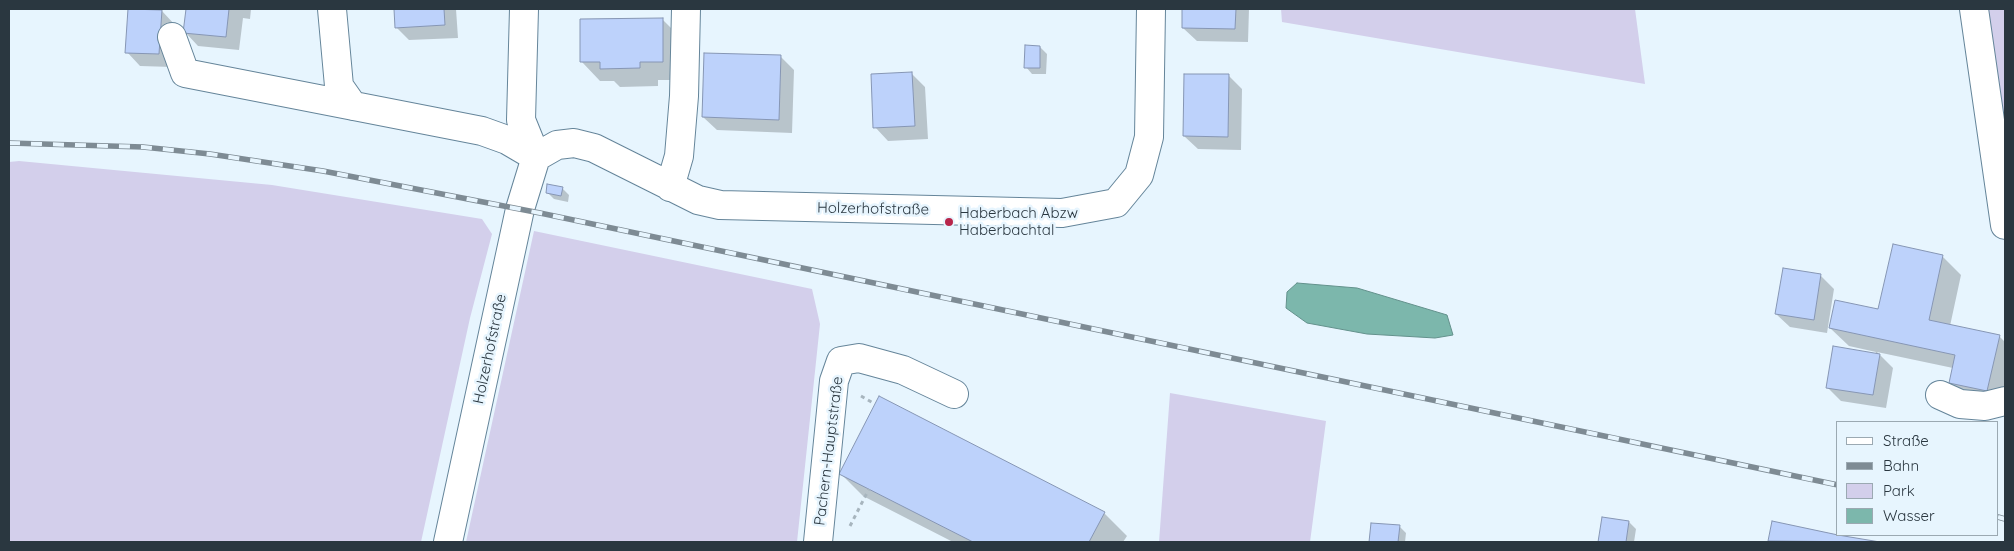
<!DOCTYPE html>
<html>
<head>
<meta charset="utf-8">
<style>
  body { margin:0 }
  #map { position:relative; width:2014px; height:551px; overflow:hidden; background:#e7f5fe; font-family:Quicksand,sans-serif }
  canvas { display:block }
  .frame { position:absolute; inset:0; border:10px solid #2a3740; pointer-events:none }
  .legend { position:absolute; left:1836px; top:421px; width:162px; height:115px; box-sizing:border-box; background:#e7f5fe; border:1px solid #9ba9b2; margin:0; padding:6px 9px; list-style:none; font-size:15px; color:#2a3740 }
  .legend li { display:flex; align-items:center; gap:10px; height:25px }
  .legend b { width:25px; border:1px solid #9ba9b2 }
</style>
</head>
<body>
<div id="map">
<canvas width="2014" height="551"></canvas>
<div class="frame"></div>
<ul class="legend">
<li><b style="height:6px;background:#fff"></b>Straße</li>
<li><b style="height:6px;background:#7e8b94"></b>Bahn</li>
<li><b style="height:14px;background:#d3cfeb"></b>Park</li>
<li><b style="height:14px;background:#7cb7ac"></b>Wasser</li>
</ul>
</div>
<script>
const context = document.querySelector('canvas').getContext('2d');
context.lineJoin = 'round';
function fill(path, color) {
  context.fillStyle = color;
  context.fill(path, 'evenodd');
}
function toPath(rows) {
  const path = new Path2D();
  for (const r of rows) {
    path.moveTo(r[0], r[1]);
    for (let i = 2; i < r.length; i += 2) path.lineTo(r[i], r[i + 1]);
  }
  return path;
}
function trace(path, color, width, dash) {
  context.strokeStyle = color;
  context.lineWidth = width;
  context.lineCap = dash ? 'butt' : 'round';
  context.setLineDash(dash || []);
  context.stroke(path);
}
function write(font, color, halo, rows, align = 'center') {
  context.font = font + ' Quicksand,sans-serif';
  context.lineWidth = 5;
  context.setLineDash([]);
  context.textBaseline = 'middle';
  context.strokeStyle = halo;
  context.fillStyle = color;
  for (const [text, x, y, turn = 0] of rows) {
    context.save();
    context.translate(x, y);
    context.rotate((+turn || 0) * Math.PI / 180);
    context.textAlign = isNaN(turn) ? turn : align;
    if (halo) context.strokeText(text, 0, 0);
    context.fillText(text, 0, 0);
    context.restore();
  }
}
const green = toPath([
  [1281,9,1635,9,1645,84,1282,22],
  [1988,9,2005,9,2005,134],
  [19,161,272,185,482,219,492,234,470,318,421,542,9,542,9,162],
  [534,231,812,289,820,324,797,542,466,542],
  [1170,393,1326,421,1310,542,1159,542]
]);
const water = toPath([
  [1297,283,1357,288,1447,315,1453,335,1435,338,1367,334,1307,323,1286,308,1287,292,1297,283]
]);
const shadow = toPath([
  [187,9,251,9,250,19,243,18,239,50,198,46,185,32],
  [395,9,456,9,458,38,409,40,396,27],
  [1184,9,1249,9,1248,42,1197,41,1183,28],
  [162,11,175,25,172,67,140,66,127,52],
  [662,19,681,38,681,80,658,80,658,86,620,87,614,81,600,81,582,62],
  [1040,47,1047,54,1046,74,1032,74,1026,67],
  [780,56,794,70,792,133,717,130,703,117],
  [912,74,925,87,928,139,888,141,875,127],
  [1229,76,1242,89,1241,150,1198,149,1184,136],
  [562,188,569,195,568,202,554,199,547,192],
  [1943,257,1961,275,1950,326,1999,336,2005,342,2005,409,1969,401,1950,382,1953,368,1877,352,1893,368,1886,408,1841,401,1827,387,1875,354,1876,352,1849,346,1830,328,1879,310],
  [1821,276,1834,289,1827,333,1790,327,1776,314],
  [840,473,1104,513,1127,536,1123,542,953,542,863,496],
  [1603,518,1629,522,1636,529,1634,542,1599,542],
  [1773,522,1874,542,1771,542,1769,541],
  [1372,524,1399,526,1406,533,1405,542,1370,542]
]);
const building = toPath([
  [128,9,162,10,159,54,125,53,128,9],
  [186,9,229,9,226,37,183,33,186,9],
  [394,9,444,9,445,25,395,28,394,9],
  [1182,9,1236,9,1235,29,1182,28,1182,9],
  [663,18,663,62,640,62,640,68,600,69,600,62,580,62,580,19,663,18],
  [1025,45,1040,46,1040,68,1024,68,1025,45],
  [704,53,781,55,779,120,702,117,704,53],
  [912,72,915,126,873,128,871,74,912,72],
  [1184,74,1229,74,1228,137,1183,136,1184,74],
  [547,184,563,187,561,196,546,193,547,184],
  [1893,244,1943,255,1929,320,2000,335,1987,391,1949,383,1955,355,1829,328,1835,300,1878,309,1893,244],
  [1783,268,1821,274,1814,320,1775,314,1783,268],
  [1833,346,1880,354,1873,395,1826,388,1833,346],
  [879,396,1105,512,1089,542,973,542,839,474,879,396],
  [1602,517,1629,521,1626,542,1598,542,1602,517],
  [1772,521,1838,535,1880,542,1768,541,1772,521],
  [1371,523,1400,525,1398,542,1369,542,1371,523]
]);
const path = toPath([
  [861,396,875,404],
  [850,526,869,489]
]);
const minor = toPath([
  [332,9,339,86,353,106],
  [524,9,521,120,536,157],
  [1974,9,2005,225],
  [172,37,185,73,482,131,507,140,536,157],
  [670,187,679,156,684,96,686,9],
  [1940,395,1960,404,1985,406,2005,401],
  [448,542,520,209,536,157,557,145,574,143,594,148,698,200,720,205,1062,213,1116,203,1139,175,1149,137,1151,9],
  [818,542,834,381,841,361,859,358,903,370,954,394]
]);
const rail = toPath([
  [9,143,143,147,210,154,323,171,540,213,1838,485],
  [1998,517,2005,519]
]);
const markers = [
  [949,222,5,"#b7254a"]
];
const streetNames = [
  ["Holzerhofstraße",873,209,1],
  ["Holzerhofstraße",490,349,-78],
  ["Pachern-Hauptstraße",829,451,-83]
];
const poiNames = [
  ["Haberbach Abzw",959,213],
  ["Haberbachtal",959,230]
];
fill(green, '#d3cfeb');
fill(water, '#7cb7ac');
trace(water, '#63918c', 1);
fill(shadow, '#0003');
fill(building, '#bdd2fb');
trace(building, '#8696b4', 1);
trace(minor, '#65859a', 30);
trace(path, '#a7b5be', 3, [4, 4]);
trace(minor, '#fff', 28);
trace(rail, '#7e8b94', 5.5);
trace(rail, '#e7f5fe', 4, [11]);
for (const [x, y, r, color] of markers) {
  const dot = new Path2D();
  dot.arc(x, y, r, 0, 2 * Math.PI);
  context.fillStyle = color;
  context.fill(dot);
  trace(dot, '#e7f5fe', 2);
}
write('15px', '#2a3740', '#e7f5fe', streetNames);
write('15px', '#2a3740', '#e7f5fe', poiNames, 'left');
</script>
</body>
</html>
